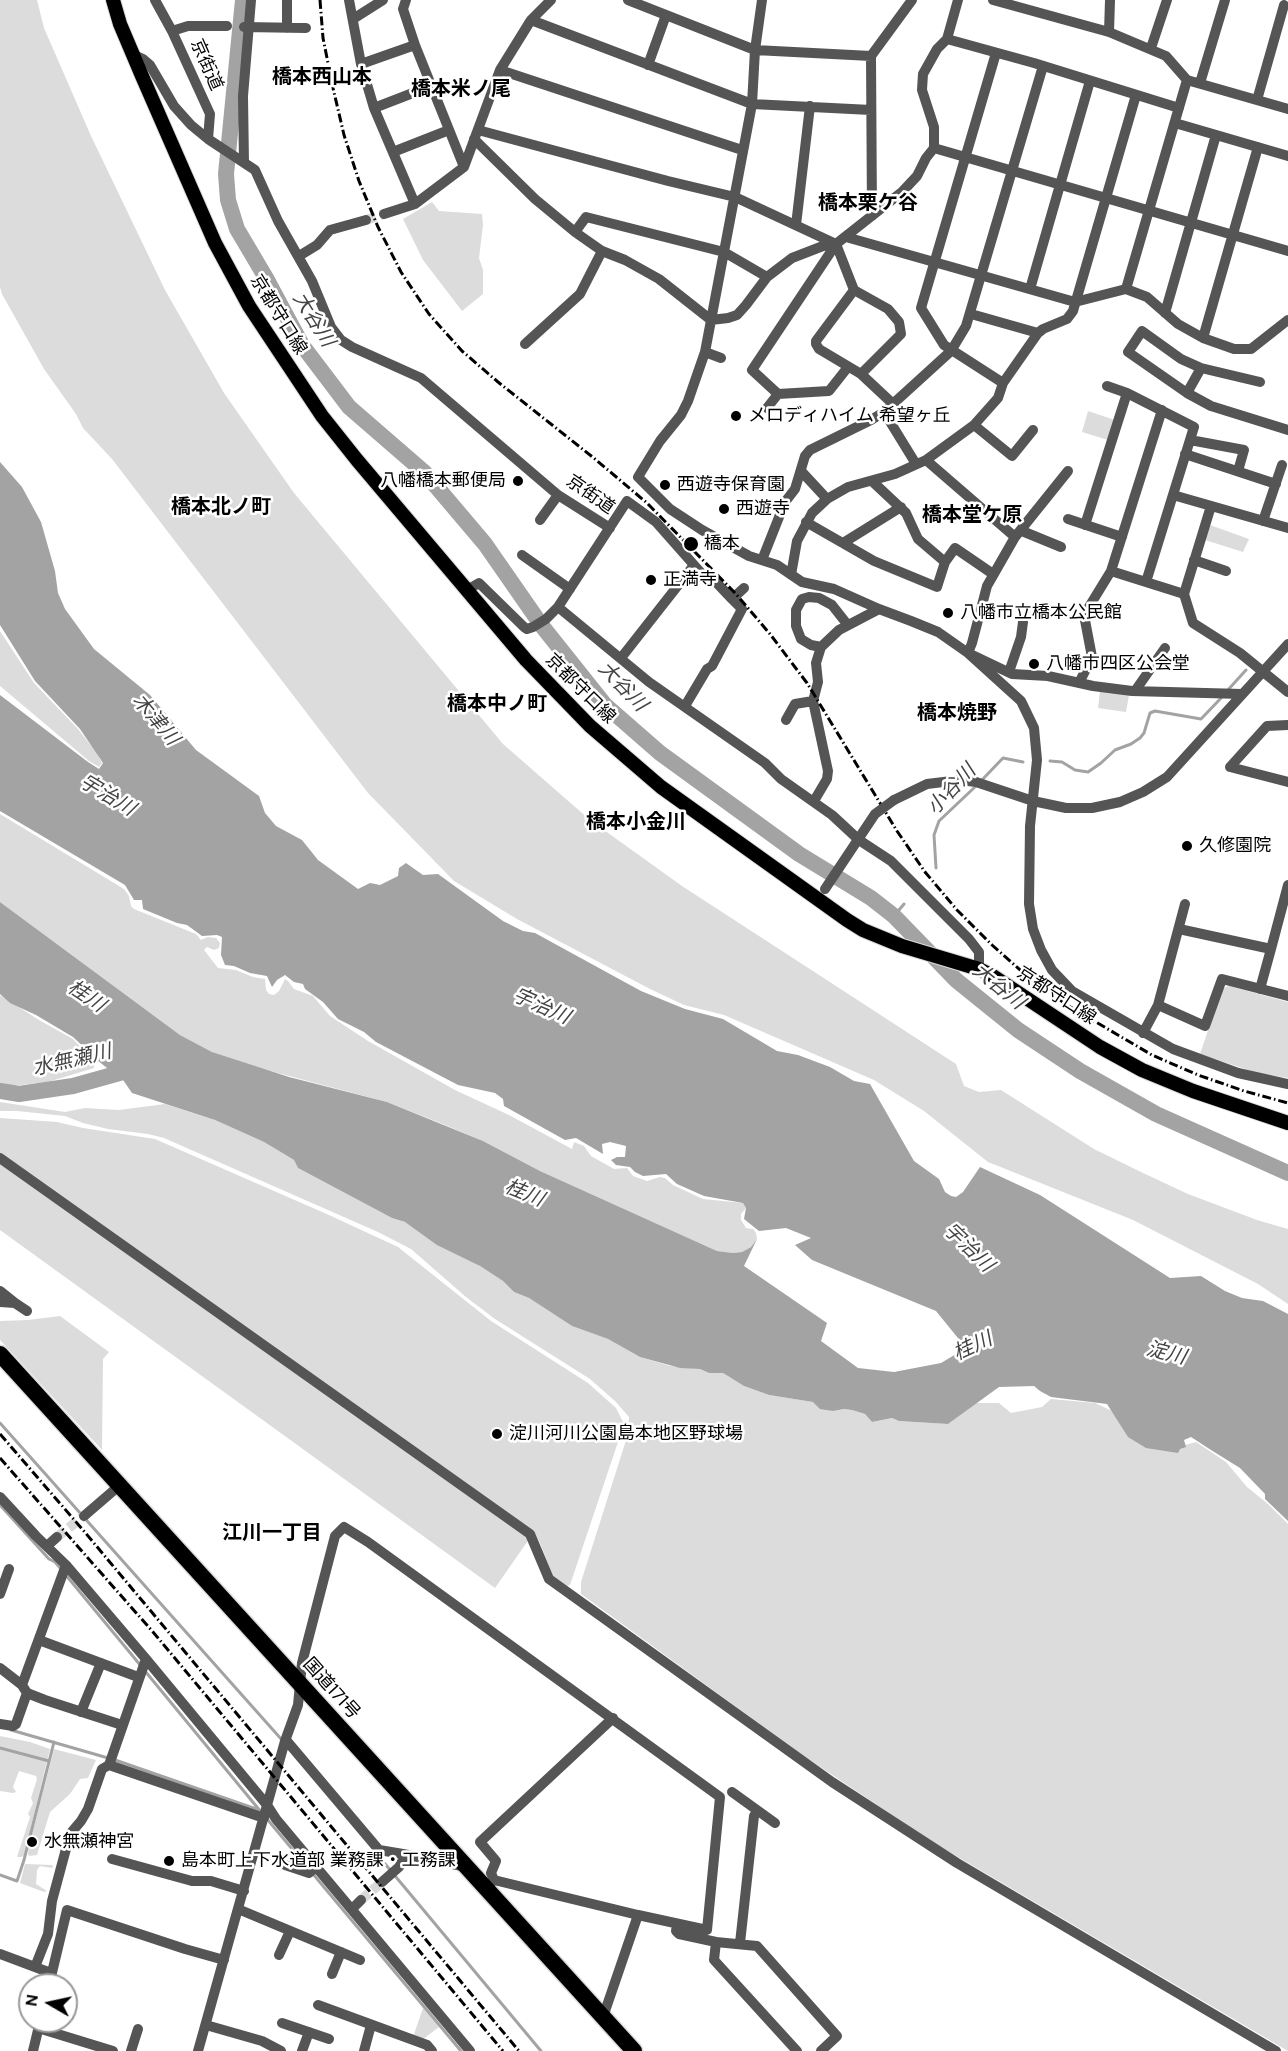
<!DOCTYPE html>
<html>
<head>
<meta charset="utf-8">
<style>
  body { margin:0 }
  #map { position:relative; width:1288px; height:2051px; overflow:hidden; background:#fff; font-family:"DM Sans",sans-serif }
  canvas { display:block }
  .north { position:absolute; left:18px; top:1973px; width:60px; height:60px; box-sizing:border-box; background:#fff; border:2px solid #999; border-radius:50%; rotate:279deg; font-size:16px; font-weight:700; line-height:24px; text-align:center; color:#000 }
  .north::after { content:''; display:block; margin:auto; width:21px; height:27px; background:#000; clip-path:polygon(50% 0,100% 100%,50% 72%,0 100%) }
</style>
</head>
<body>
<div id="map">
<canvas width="1288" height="2051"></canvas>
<div class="north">N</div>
</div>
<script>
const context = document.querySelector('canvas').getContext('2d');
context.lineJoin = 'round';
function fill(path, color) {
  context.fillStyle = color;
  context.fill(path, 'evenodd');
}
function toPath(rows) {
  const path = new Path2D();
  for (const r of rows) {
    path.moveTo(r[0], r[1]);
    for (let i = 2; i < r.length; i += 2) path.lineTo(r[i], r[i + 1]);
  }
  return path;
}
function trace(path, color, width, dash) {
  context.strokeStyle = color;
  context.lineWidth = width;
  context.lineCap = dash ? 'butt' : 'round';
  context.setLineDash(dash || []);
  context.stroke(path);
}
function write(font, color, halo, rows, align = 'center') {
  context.font = font + ' "DM Sans","Noto Sans JP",sans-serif';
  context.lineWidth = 5;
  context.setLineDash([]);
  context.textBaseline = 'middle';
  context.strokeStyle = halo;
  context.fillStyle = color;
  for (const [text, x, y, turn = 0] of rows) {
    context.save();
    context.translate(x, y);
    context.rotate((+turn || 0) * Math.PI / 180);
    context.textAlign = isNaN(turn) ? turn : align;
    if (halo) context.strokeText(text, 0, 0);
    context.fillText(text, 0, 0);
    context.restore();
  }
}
const green = toPath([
  [0,0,37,0,44,28,91,136,165,290,224,393,294,493,503,744,590,820,682,886,956,1064,964,1086,979,1092,1001,1090,1094,1149,1141,1172,1188,1194,1257,1220,1288,1229,1288,1304,1258,1284,1133,1220,988,1162,924,1111,874,1080,724,1015,684,1005,650,989,517,919,454,881,368,793,112,459,83,428,76,414,44,369,2,294,0,287],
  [432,202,439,211,482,214,483,225,479,258,483,270,483,294,462,311,423,260,403,219],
  [1088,411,1115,420,1108,440,1082,432],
  [1210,525,1249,539,1243,552,1205,540],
  [0,631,34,683,78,729,96,752,102,763,99,767,89,761,0,686],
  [1100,691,1129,695,1126,712,1098,708],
  [0,814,124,889,129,896,131,906,134,909,196,934,201,940,208,937,216,938,220,943,219,948,214,950,207,947,204,950,218,968,236,970,253,977,265,979,266,990,269,994,274,995,279,991,285,979,288,981,294,989,313,996,330,1016,368,1041,455,1090,509,1115,572,1149,574,1142,584,1146,591,1156,614,1169,627,1168,633,1176,647,1181,660,1177,665,1178,673,1185,703,1199,743,1203,746,1208,741,1214,741,1220,746,1228,753,1229,756,1233,757,1239,751,1247,742,1252,733,1253,717,1251,540,1171,483,1141,438,1122,387,1102,244,1064,212,1052,180,1035,0,902],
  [1229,986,1288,1002,1288,1078,1257,1073,1200,1054,1222,989],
  [0,995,39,1020,73,1039,94,1061,94,1068,48,1082,11,1086,0,1084],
  [0,1102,65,1112,85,1108,119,1110,165,1104,215,1120,264,1142,294,1160,298,1168,392,1218,405,1222,480,1266,503,1281,514,1292,529,1298,572,1326,608,1339,640,1357,670,1366,700,1369,709,1373,723,1373,744,1386,769,1395,813,1402,833,1411,844,1409,852,1410,865,1414,872,1422,892,1418,899,1421,948,1424,976,1403,999,1403,1011,1413,1042,1407,1051,1399,1095,1403,1185,1445,1196,1442,1226,1462,1247,1487,1268,1504,1288,1524,1288,2051,934,1843,801,1754,581,1594,581,1582,628,1434,629,1417,616,1402,590,1379,495,1319,466,1297,411,1249,378,1232,164,1138,148,1134,108,1129,83,1123,65,1116,17,1111,0,1111],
  [0,1118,57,1122,83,1128,155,1139,329,1215,398,1247,491,1321,588,1383,616,1408,624,1424,570,1585,567,1586,553,1576,540,1543,534,1532,495,1588,0,1230],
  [60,1316,109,1352,103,1359,102,1450,0,1340,0,1321,28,1320],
  [0,1736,30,1742,50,1749,24,1856,21,1857,17,1857,30,1817,28,1814,33,1803,31,1798,37,1779,36,1776,19,1771,13,1787,16,1792,13,1793,0,1791],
  [54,1749,96,1760,88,1778,80,1779,70,1794,50,1812,37,1855,29,1856,28,1854,29,1845],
  [25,1864,53,1865,52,1868,40,1866,37,1870,36,1884,47,1891,44,1892,20,1883],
  [423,2008,439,2027,422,2040,413,2037]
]);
const water = toPath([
  [0,462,22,487,41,522,55,571,58,593,65,609,94,649,150,695,196,750,259,796,265,813,276,826,302,840,318,860,358,889,370,883,380,885,398,876,399,868,406,863,423,875,438,874,503,921,523,931,535,933,641,991,685,1009,723,1019,777,1051,798,1055,830,1067,854,1081,870,1084,914,1161,939,1179,945,1192,951,1196,956,1197,963,1192,980,1167,1040,1195,1170,1278,1201,1276,1225,1291,1242,1298,1263,1301,1288,1314,1288,1521,1265,1499,1265,1494,1240,1468,1211,1450,1191,1437,1184,1440,1186,1447,1180,1449,1178,1453,1146,1448,1128,1437,1107,1404,1051,1397,1040,1391,1034,1386,999,1387,948,1424,899,1421,892,1418,872,1422,865,1414,852,1410,844,1409,833,1411,820,1409,813,1402,769,1395,744,1386,723,1373,709,1373,700,1369,680,1368,640,1357,608,1339,572,1326,529,1298,514,1292,503,1281,480,1266,437,1245,405,1222,392,1218,298,1168,294,1160,264,1142,215,1120,132,1093,121,1077,121,1072,107,1068,97,1060,95,1055,90,1053,73,1037,36,1015,10,1003,0,994,0,902,180,1035,212,1052,289,1077,387,1102,483,1141,540,1171,717,1251,733,1253,742,1252,751,1247,757,1239,744,1266,827,1323,821,1341,858,1368,894,1372,941,1363,966,1348,936,1311,812,1260,795,1245,811,1238,786,1228,759,1231,744,1219,746,1208,743,1203,704,1196,677,1184,666,1174,643,1176,635,1172,630,1167,616,1165,611,1160,617,1157,625,1157,626,1146,610,1142,602,1144,603,1154,576,1138,565,1140,504,1106,503,1099,495,1093,458,1085,376,1042,364,1032,338,1019,323,1002,305,989,303,984,294,982,285,975,277,980,272,987,267,976,250,973,234,966,225,965,221,955,222,937,217,935,202,936,187,925,177,923,143,909,142,900,134,900,125,885,0,811,0,695,88,762,99,769,103,763,80,729,35,681,0,625]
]);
const stream = toPath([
  [1227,691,1246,670],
  [1050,761,1062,762,1075,770,1088,772,1101,763,1115,750,1131,744,1140,738,1144,733,1150,713,1155,711,1201,719,1223,696],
  [981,781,1003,758,1023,762],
  [936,868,934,835,939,821,976,786],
  [894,916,904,904],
  [0,1423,282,1740],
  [0,1505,49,1559,55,1562,61,1569],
  [65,1574,141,1666],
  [145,1671,261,1812],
  [11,1730,108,1758],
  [0,1748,49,1761],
  [115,1760,259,1810],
  [267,1819,461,2051],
  [376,1853,541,2051],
  [0,1875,17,1881,24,1860,54,1742]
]);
const river = toPath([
  [243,0,226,174,228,200,237,229,266,278,302,345,349,407,424,472,485,544,542,626,605,705,660,753,799,854,871,898,894,916,956,980,1018,1030,1080,1071,1156,1114,1288,1173],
  [0,1091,19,1094,73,1086,141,1067]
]);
const minorTunnel = toPath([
  [366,220,384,214],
  [57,1537,84,1516],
  [361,1900,382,1882]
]);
const minor = toPath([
  [155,0,172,31,210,114,208,139,255,170,278,221,312,281,331,327,341,340,352,347,421,378,558,495,610,528],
  [349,0,361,64],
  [406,0,403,9,415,45],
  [628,0,755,50,871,56],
  [762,0,755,50,752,104,705,352,688,401,681,415,660,441,638,477,670,509,702,530,749,556,777,565,802,582,834,589,879,609],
  [993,0,1109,32,1166,56,1187,80,1288,109],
  [353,19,383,0],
  [531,20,752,104,871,110],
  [244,27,306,28],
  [287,28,287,0],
  [172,31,188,26,227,26],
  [1109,32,1110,0],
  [947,39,1034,63,1179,108],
  [1151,48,1167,0],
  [996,53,921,308,944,345,1003,383],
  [132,54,143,59,150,65,174,106,191,125,208,139],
  [648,65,666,15],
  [500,70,742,150],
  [1200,83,1225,0],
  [1257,100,1284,5],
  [374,108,431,86],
  [1175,123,1288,156],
  [478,130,668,181,735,197,836,244,854,290,816,341,816,344,819,349,861,374,892,403],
  [474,139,535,199,575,232,602,251,625,260,659,279,711,320,728,318,737,315,746,305,767,277,792,258,823,246,836,244],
  [934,148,1288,251],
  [393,152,449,130],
  [244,163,243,96,251,0],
  [415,204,374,108,361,64,415,45,464,167],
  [384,214,415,204,464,167,500,70,531,20,551,0],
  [872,216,871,56,912,0],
  [796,225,810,106],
  [575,232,586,217,724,252,767,277],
  [846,237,1075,302,1126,289,1147,297,1178,324,1203,338,1234,349,1251,349,1288,320],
  [299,256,317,245,330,230,366,220],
  [1030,289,1090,81],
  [1126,289,1187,80],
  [854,290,888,309,899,322,901,334,861,374],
  [1165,313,1216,135],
  [971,314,1038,333],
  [1203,338,1258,147],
  [525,344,580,294,602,251],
  [705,352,721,358],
  [848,367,829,391,778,394,752,370,836,244,902,192,917,176,926,158,934,148,934,127,922,90,923,74,937,49,947,39,958,0],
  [1260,382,1201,368,1181,359,1142,331,1128,352,1187,393,1211,406,1288,430],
  [1107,386,1127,393,1194,427,1146,582],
  [1187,393,1201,368],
  [767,408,778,394],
  [974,425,1012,456,1033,430],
  [1190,440,1244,450,1238,471],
  [1185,454,1276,484],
  [926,460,1015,537,987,586,972,643,968,653,1012,674,1048,676,1093,686,1132,691,1242,694],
  [916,464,884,412,951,351,966,326,1043,66],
  [801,471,827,499],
  [1173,495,1288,528],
  [1211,506,1184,594,1193,623,1240,653,1288,692],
  [1068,519,1122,537],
  [540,520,558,495],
  [1263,521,1282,465],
  [806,522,874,561,937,587,945,562,918,539,906,513,873,482],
  [1085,525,1127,393],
  [1022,531,1061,547],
  [1015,537,1068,471],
  [843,543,901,507],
  [522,555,570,589],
  [762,560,785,502,795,489,805,456,810,450,871,420,884,412],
  [1194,560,1226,571],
  [945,562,955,548,993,574],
  [1111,571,1184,594],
  [791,575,797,541,812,513,827,499,848,487,895,474,926,460,974,425,998,398,1003,383,1038,333,1043,329,1067,319,1073,311,1136,95],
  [467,590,479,583,524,627,527,629,533,627,546,619,558,607,627,501,656,522,694,565],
  [558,607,649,682,765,763,781,779,832,815,859,840,891,861,969,939,979,952,979,969],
  [847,624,832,605,819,598,809,597,802,599,796,610,796,626,801,639,811,645,821,647,839,630,879,609,911,621,938,632,968,653,1021,701,1034,728,1037,760,1030,826,1029,904,1033,929,1041,950,1052,970,1072,991,1173,1049,1238,1073,1288,1084],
  [621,658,694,565,703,575,714,580,732,599,744,588],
  [1009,672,1021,637,1023,622],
  [1079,683,1092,657,1084,615,1111,571,1162,410],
  [1135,691,1165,648],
  [685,706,707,669,712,666,742,609,732,599],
  [786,720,795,704,813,701],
  [1288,725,1267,726,1230,767,1288,782],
  [894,800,927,784,960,780,976,782,1033,801,1066,808,1092,808,1120,802,1143,792,1167,777,1288,644],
  [814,801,827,779,828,771,813,701,818,682,816,663,821,647],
  [1179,929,1271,949,1288,885],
  [1260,989,1271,949],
  [1158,1005,1205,1026,1222,979,1288,996],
  [1143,1033,1158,1005,1185,904],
  [0,1158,530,1534,549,1579,832,1782,957,1863,1276,2051],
  [0,1291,15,1303,0,1302],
  [15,1303,27,1311],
  [0,1497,36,1536,66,1565,146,1659,267,1805,276,1819,470,2051],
  [84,1516,120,1485],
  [47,1546,57,1537],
  [0,1594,9,1569],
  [39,1640,138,1677],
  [0,1668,22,1685,27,1693,45,1700,122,1725],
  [22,1685,66,1565],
  [81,1712,101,1663],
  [0,1724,13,1726,16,1724,27,1693],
  [286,1740,379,1850,403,1854],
  [109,1765,264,1818],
  [732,1792,775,1823],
  [112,1859,192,1881,211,1881,244,1891],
  [285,1865,309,1873,316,1867],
  [494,1880,491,1873,496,1861,480,1842,613,1718],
  [382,1882,399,1867,403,1860,403,1854,467,1867],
  [491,1883,494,1880,638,1915],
  [238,1909,360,1960],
  [352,1909,361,1900],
  [677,1924,676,1931,679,1934,716,1942,714,1960,797,2051],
  [716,1942,757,1946,837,2036,821,2051],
  [740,1943,754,1816,757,1811],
  [0,1954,51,1973],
  [279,1955,290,1931],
  [35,1967,48,1934,52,1901,70,1834,81,1821,88,1809,102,1769,109,1765,146,1659],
  [332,1974,341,1952],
  [49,1985,67,1910,185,1949,224,1960],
  [318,2005,427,2045,432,2051],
  [282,2023,329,2039],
  [206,2025,262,2041,281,2051],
  [38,2028,113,2051],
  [33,2051,40,2022],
  [131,2051,138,2029],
  [198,2051,285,1741,298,1705,302,1663,335,1536,344,1527,368,1542,720,1797,707,1930,638,1915,603,2017],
  [302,2051,309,2032],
  [364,2051,371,2025]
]);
const major = toPath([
  [113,0,120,24,142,76,215,243,249,306,322,416,357,460,526,660,590,726,661,787,847,920,863,930,902,946,979,969,993,976,1100,1047,1142,1070,1193,1091,1288,1123]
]);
const highway = toPath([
  [0,1354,634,2051]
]);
const rail = toPath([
  [320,0,323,38,333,88,344,135,359,181,378,227,401,272,429,314,462,351,498,382,595,459,647,503,736,594,770,634,807,683,897,831,925,872,957,910,992,945,1027,976,1067,1005,1152,1055,1198,1075,1244,1091,1288,1103],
  [0,1434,83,1530,519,2051],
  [0,1458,153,1632,503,2051]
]);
const minorBridge = toPath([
  [825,889,875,814,894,800]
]);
const markers = [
  [736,416,6,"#000"],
  [518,481,6,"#000"],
  [665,485,6,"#000"],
  [724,509,6,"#000"],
  [691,544,8,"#000"],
  [651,580,6,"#000"],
  [948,613,6,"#000"],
  [1034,664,6,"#000"],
  [1187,846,6,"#000"],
  [497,1434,6,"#000"],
  [32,1842,6,"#000"],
  [169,1861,6,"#000"]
];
const streetNames = [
  ["京街道",206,65,66],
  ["京都守口線",278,315,58],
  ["京街道",590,495,35],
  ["京都守口線",580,689,45],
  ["京都守口線",1056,996,33],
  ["国道171号",331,1689,48]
];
const poiNames = [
  ["メロディハイム 希望ヶ丘",748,416],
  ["八幡橋本郵便局",506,481,"right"],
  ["西遊寺保育園",677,485],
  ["西遊寺",736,509],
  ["橋本",704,544],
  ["正満寺",663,580],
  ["八幡市立橋本公民館",960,613],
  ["八幡市四区公会堂",1046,664],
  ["久修園院",1199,846],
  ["淀川河川公園島本地区野球場",509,1434],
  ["水無瀬神宮",44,1842],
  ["島本町上下水道部 業務課・工務課",181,1861]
];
const neighbourhoodNames = [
  ["橋本西山本",322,78],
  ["橋本米ノ尾",461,90],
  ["橋本栗ケ谷",868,204],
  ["橋本北ノ町",221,508],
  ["橋本堂ケ原",972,516],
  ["橋本中ノ町",497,705],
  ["橋本焼野",957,714],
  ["橋本小金川",636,823],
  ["江川一丁目",272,1534]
];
const waterNames = [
  ["大谷川",313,320,58],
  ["大谷川",622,687,46],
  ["木津川",155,720,50],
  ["小谷川",952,790,-47],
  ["宇治川",107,796,31],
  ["大谷川",998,987,39],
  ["桂川",86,997,34],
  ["宇治川",541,1007,24],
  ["水無瀬川",72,1061,-13],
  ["桂川",524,1194,22],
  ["宇治川",968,1248,44],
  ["桂川",973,1347,-25],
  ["淀川",1166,1354,14]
];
fill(green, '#dcdcdc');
fill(water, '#a3a3a3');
trace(stream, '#a3a3a3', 3);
trace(river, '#a3a3a3', 16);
trace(minorTunnel, '#d9d9d9', 10, [10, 5]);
trace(major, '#dbdbdb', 16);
trace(highway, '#dbdbdb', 19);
trace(minor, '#555', 10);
trace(major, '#000', 14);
trace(highway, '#000', 16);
trace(rail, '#000', 3, [9, 3, 1.5, 3]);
trace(minorBridge, '#555', 10);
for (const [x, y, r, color] of markers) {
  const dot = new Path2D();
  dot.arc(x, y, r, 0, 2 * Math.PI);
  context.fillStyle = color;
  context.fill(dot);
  trace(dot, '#fff', 2);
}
write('18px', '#000', '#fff', streetNames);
write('18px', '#000', '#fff', poiNames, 'left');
write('bold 20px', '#000', '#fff', neighbourhoodNames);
write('italic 20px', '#444', '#fff', waterNames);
</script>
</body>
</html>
